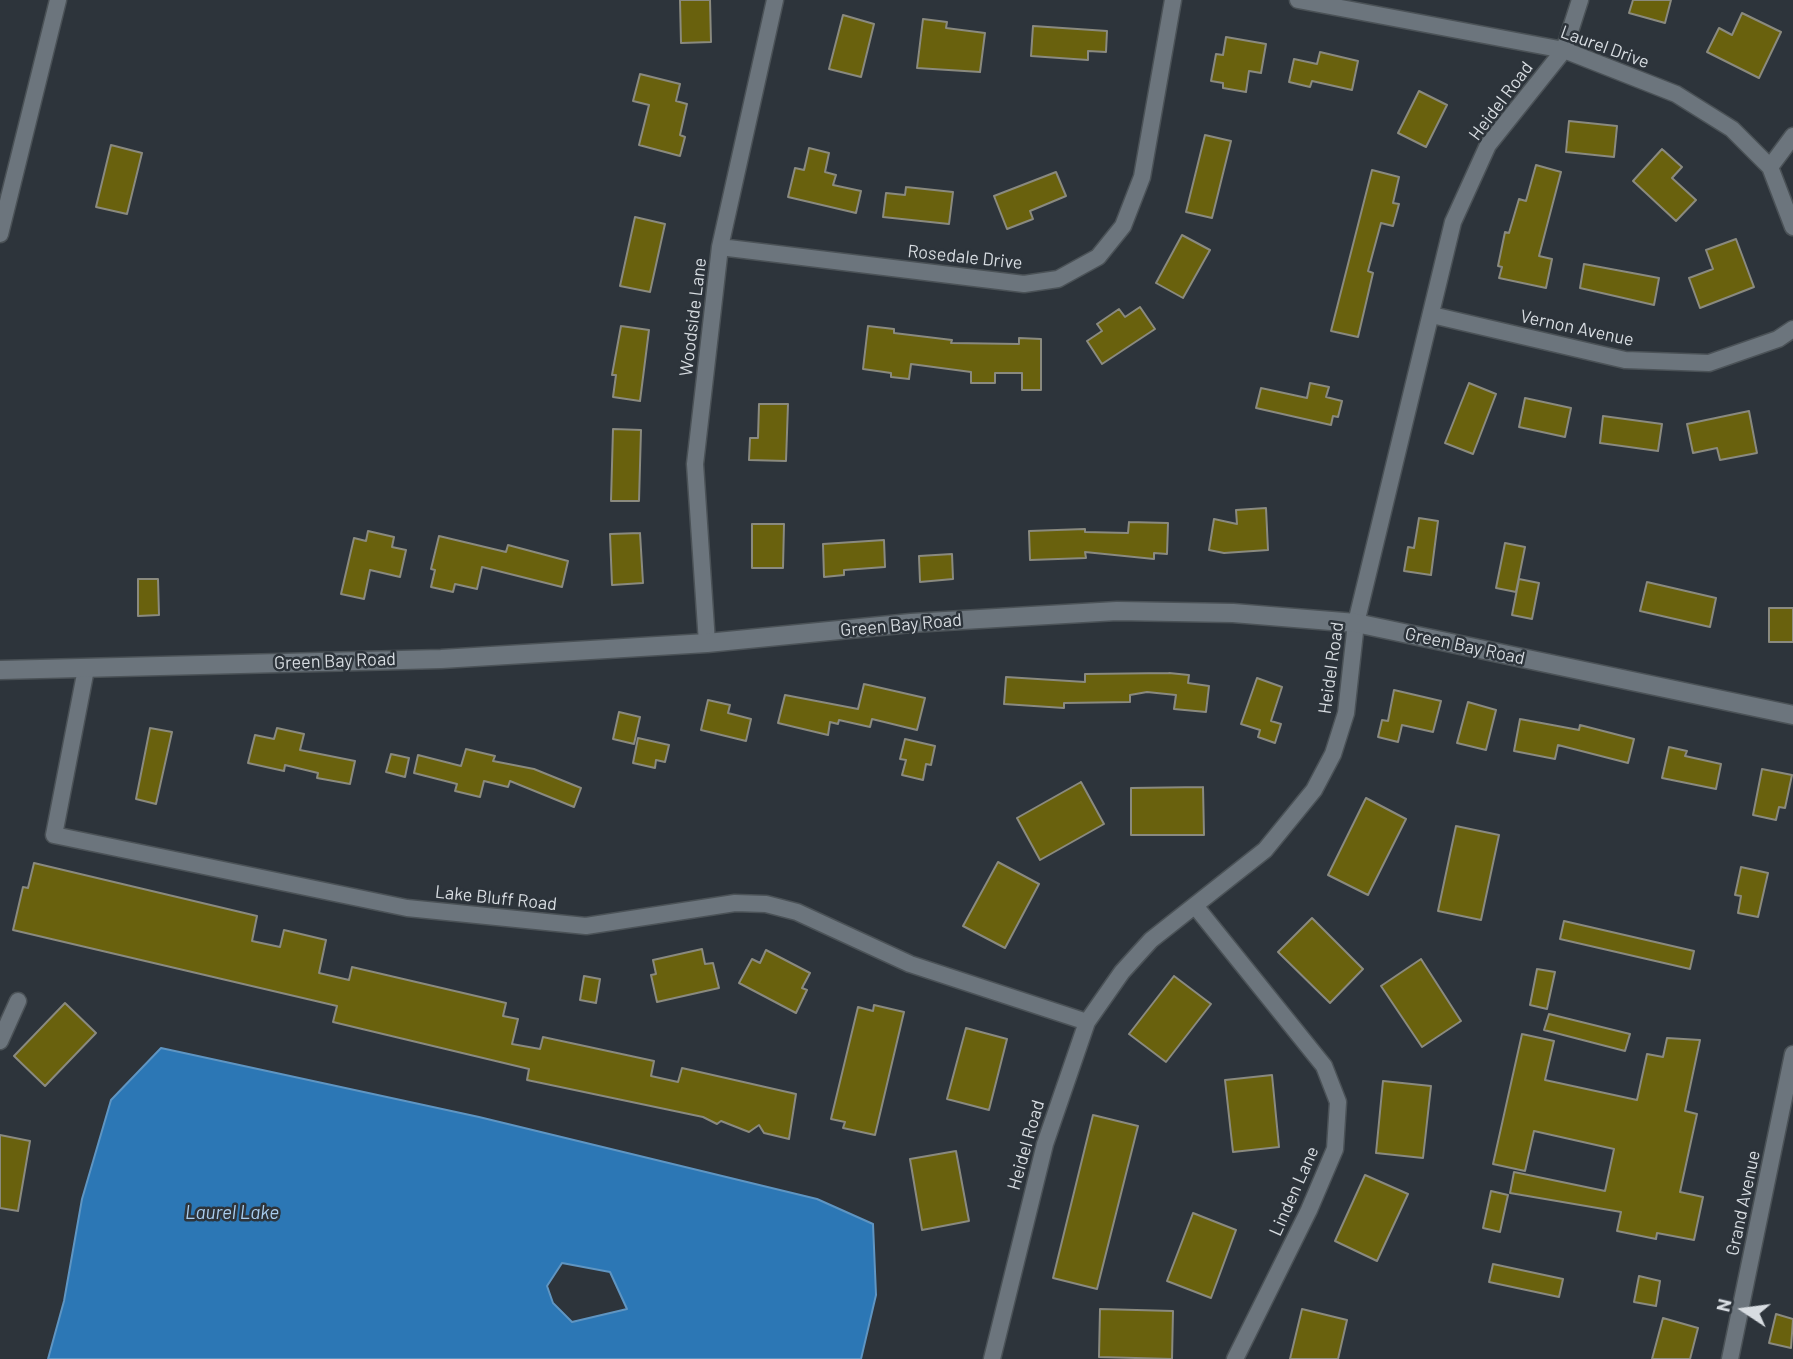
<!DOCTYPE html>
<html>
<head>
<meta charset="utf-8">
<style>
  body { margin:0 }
  #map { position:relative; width:1793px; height:1359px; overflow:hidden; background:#2d343b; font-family:Barlow,sans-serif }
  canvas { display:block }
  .north { position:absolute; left:1709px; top:1275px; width:70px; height:70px; -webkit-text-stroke:5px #2d343b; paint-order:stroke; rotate:283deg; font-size:19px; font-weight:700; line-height:28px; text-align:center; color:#d7dce1 }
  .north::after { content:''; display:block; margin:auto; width:24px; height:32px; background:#d7dce1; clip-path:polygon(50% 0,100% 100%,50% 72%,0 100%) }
</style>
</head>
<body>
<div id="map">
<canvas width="1793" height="1359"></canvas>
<div class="north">N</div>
</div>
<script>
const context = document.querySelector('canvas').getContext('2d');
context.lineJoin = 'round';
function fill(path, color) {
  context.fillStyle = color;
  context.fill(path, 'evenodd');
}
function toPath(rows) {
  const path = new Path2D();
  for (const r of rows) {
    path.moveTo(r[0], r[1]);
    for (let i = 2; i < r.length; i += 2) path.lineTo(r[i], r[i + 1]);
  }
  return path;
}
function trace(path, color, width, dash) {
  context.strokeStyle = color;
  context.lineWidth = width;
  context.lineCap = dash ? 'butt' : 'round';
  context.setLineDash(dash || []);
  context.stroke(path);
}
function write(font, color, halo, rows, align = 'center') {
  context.font = font + ' Barlow,sans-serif';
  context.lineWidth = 5;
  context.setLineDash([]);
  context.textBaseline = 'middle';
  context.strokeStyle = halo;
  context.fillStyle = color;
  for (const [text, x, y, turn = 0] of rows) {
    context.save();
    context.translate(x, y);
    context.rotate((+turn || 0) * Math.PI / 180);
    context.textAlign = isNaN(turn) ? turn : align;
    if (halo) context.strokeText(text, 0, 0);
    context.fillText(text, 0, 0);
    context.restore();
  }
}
const water = toPath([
  [161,1048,479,1117,817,1199,873,1224,876,1295,861,1359,48,1359,64,1301,82,1199,111,1100,161,1048],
  [562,1263,610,1272,627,1309,572,1322,553,1303,547,1286,562,1263]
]);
const building = toPath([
  [680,0,710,0,711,42,681,43,680,0],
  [1633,0,1671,0,1665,23,1629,13,1633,0],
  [1742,13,1781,32,1759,78,1707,52,1719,28,1732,35,1742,13],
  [843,15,874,24,861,77,829,69,843,15],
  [923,19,947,22,946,28,985,33,980,72,917,68,923,19],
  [1033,26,1107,31,1106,52,1088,51,1088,60,1031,56,1033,26],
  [1226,37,1266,44,1261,73,1249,71,1246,92,1223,88,1223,83,1211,81,1216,54,1223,55,1226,37],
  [1320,52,1358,61,1352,90,1312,81,1310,87,1289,82,1294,59,1317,64,1320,52],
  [640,74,680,84,676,101,687,104,680,135,685,137,680,156,639,145,649,105,633,101,640,74],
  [1419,91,1447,105,1426,147,1398,133,1419,91],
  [1569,121,1617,126,1614,157,1566,152,1569,121],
  [1205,135,1231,141,1212,218,1186,212,1205,135],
  [111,145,142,153,127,214,96,207,111,145],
  [809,148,829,153,825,172,836,175,833,185,861,191,856,213,788,197,795,168,804,170,809,148],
  [1662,149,1682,167,1672,178,1696,200,1676,221,1633,181,1662,149],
  [1536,165,1561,172,1539,256,1552,259,1546,288,1499,278,1502,267,1498,266,1505,232,1509,233,1519,199,1526,201,1536,165],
  [1372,170,1399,177,1393,203,1399,204,1393,226,1381,223,1368,271,1373,273,1358,337,1331,331,1372,170],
  [1056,172,1066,196,1030,211,1033,219,1007,229,994,196,1056,172],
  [906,187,953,192,949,224,883,217,886,193,905,195,906,187],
  [635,217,665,224,650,292,620,286,635,217],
  [1182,235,1210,250,1183,298,1156,283,1182,235],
  [1736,239,1754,287,1700,308,1689,278,1713,269,1706,250,1736,239],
  [1584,264,1659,278,1654,305,1580,288,1584,264],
  [1140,307,1155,329,1102,364,1087,341,1102,331,1097,324,1119,309,1125,317,1140,307],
  [621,326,649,330,640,401,613,397,616,375,612,375,621,326],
  [868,326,894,329,894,333,952,340,951,343,1019,344,1019,338,1041,339,1041,390,1022,390,1022,373,995,373,995,383,971,383,971,372,911,364,909,379,891,377,891,373,863,369,868,326],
  [1310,383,1329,387,1326,397,1342,401,1338,417,1333,416,1331,425,1256,408,1261,388,1307,398,1310,383],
  [1469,383,1496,394,1473,454,1445,443,1469,383],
  [1525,398,1571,408,1565,437,1519,427,1525,398],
  [759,404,788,404,786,461,749,460,750,438,758,438,759,404],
  [1749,411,1757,453,1720,460,1717,448,1693,453,1687,424,1749,411],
  [1603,416,1662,424,1658,451,1600,443,1603,416],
  [613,429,641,430,639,501,611,501,613,429],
  [1266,508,1268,550,1224,553,1209,550,1214,519,1237,524,1236,510,1266,508],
  [1419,518,1438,521,1431,575,1404,571,1408,547,1414,548,1419,518],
  [1129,522,1168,523,1167,554,1154,553,1154,559,1085,552,1086,558,1030,560,1029,531,1085,529,1085,532,1128,533,1129,522],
  [752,524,784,524,783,568,752,568,752,524],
  [368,531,394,537,392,547,406,550,400,577,370,570,364,599,341,594,354,538,366,541,368,531],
  [640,533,643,583,612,585,610,534,640,533],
  [439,536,506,552,508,545,568,561,562,587,482,567,477,589,455,584,453,592,431,587,435,570,431,569,439,536],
  [884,540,885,567,844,570,844,575,824,577,823,544,884,540],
  [1505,543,1525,547,1516,592,1496,588,1505,543],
  [952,554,953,579,920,582,919,556,952,554],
  [138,579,158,579,159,615,138,616,138,579],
  [1519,579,1539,583,1532,619,1512,615,1519,579],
  [1647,582,1716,598,1710,627,1640,611,1647,582],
  [1769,608,1793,608,1793,642,1769,642,1769,608],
  [1169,673,1189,675,1188,683,1209,686,1206,712,1174,709,1176,695,1147,692,1130,695,1130,702,1064,703,1064,708,1004,704,1006,677,1085,682,1085,674,1169,673],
  [1257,678,1282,687,1271,721,1281,724,1275,743,1258,737,1260,730,1241,724,1257,678],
  [864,684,925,698,917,730,872,719,870,727,839,720,838,724,830,722,828,735,778,723,785,695,858,709,864,684],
  [1394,690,1441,701,1433,732,1402,725,1398,742,1378,737,1382,720,1388,721,1394,690],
  [708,700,730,705,728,713,751,719,746,741,701,730,708,700],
  [1468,702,1496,710,1486,750,1457,743,1468,702],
  [619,712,640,717,634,744,613,739,619,712],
  [1520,719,1579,730,1580,725,1634,739,1628,763,1558,745,1555,759,1514,751,1520,719],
  [150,728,172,732,156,804,136,799,150,728],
  [277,728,304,734,300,750,355,761,350,784,317,778,318,773,285,765,284,771,248,763,255,735,274,739,277,728],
  [638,738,669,745,665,762,656,760,655,768,633,763,638,738],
  [905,739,935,746,931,765,926,764,923,780,902,775,906,760,900,759,905,739],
  [1669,747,1687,751,1685,756,1721,764,1716,789,1662,778,1669,747],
  [466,749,495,756,493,761,534,769,581,788,574,807,510,781,508,787,484,781,480,797,455,791,457,784,414,773,418,755,461,766,466,749],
  [391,754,409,758,405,777,386,772,391,754],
  [1762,769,1792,775,1785,808,1779,807,1776,820,1753,815,1762,769],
  [1081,782,1104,824,1040,860,1017,818,1081,782],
  [1203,787,1204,835,1131,835,1131,788,1203,787],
  [1366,798,1406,819,1368,895,1328,875,1366,798],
  [1456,826,1499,835,1481,920,1438,911,1456,826],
  [998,862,1039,884,1005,948,963,926,998,862],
  [34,863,257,916,252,941,280,947,284,930,326,940,319,973,349,980,352,967,506,1003,503,1016,518,1019,512,1044,540,1049,543,1037,654,1061,651,1076,678,1082,682,1068,796,1094,789,1139,764,1133,759,1125,749,1132,721,1121,717,1124,703,1117,527,1080,529,1069,333,1022,337,1006,13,930,23,887,28,888,34,863],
  [1741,867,1768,873,1758,917,1738,913,1741,896,1735,895,1741,867],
  [1312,918,1363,969,1330,1003,1278,952,1312,918],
  [1564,921,1694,951,1690,969,1560,939,1564,921],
  [702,949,705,964,713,963,719,988,657,1002,651,975,656,974,653,960,702,949],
  [766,950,810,973,802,988,807,990,796,1013,739,983,752,959,760,963,766,950],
  [1421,959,1461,1021,1422,1047,1381,986,1421,959],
  [1537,969,1555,972,1547,1009,1530,1005,1537,969],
  [584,976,600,979,596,1003,580,1000,584,976],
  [1174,976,1211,1004,1166,1062,1129,1034,1174,976],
  [65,1003,96,1033,45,1086,14,1056,65,1003],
  [874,1005,904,1012,875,1135,843,1128,845,1122,831,1119,858,1007,873,1011,874,1005],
  [1549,1014,1630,1034,1625,1051,1544,1030,1549,1014],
  [966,1028,1007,1039,989,1110,947,1099,966,1028],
  [1522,1034,1554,1041,1545,1080,1637,1100,1647,1054,1663,1057,1667,1038,1700,1040,1685,1111,1697,1114,1680,1192,1703,1197,1694,1240,1657,1233,1656,1239,1617,1231,1621,1212,1510,1193,1514,1172,1605,1191,1614,1149,1534,1131,1525,1171,1493,1164,1522,1034],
  [1272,1075,1279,1147,1233,1152,1225,1080,1272,1075],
  [1383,1081,1431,1086,1423,1158,1376,1153,1383,1081],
  [1093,1115,1138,1126,1097,1289,1053,1278,1093,1115],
  [0,1135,30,1141,18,1211,0,1208,0,1135],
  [956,1151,969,1221,922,1230,910,1159,956,1151],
  [1365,1175,1408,1194,1377,1261,1335,1241,1365,1175],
  [1491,1191,1508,1195,1500,1232,1483,1228,1491,1191],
  [1193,1213,1236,1230,1211,1298,1167,1281,1193,1213],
  [1493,1264,1563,1279,1559,1297,1489,1282,1493,1264],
  [1639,1276,1660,1281,1656,1306,1634,1302,1639,1276],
  [1100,1309,1173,1311,1172,1359,1099,1357,1100,1309],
  [1302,1309,1347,1320,1338,1359,1290,1359,1302,1309],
  [1776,1314,1793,1319,1791,1348,1769,1343,1776,1314],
  [1663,1318,1698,1328,1690,1359,1652,1359,1663,1318]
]);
const street = toPath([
  [1298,0,1564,50,1676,94,1732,129,1770,167,1793,227],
  [1770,167,1793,136],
  [0,234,58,0],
  [720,247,1024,284,1058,279,1098,257,1123,226,1142,177,1173,0],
  [1432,315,1625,360,1709,363,1778,339,1793,329],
  [707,643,695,464,720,247,775,0],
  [86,669,54,835,407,908,586,926,735,903,766,904,797,912,910,964,1087,1022],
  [1196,907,1324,1066,1338,1102,1335,1149,1309,1210,1235,1359],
  [0,1041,18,1001],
  [992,1359,1045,1144,1087,1022,1122,972,1151,940,1265,850,1314,790,1333,754,1346,713,1356,623,1453,222,1488,145,1564,50,1580,0],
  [1730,1359,1793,1054]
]);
const secondary = toPath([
  [0,670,441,659,707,643,911,623,1117,611,1233,613,1356,623,1793,715]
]);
const streetNames = [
  ["Laurel Drive",1605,47,20],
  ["Heidel Road",1501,101,-53],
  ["Rosedale Drive",965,257,6],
  ["Woodside Lane",693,317,-83],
  ["Vernon Avenue",1577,328,12],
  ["Green Bay Road",901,625,-5],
  ["Green Bay Road",1465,646,12],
  ["Green Bay Road",335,661,-2],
  ["Heidel Road",1331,668,-82],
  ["Lake Bluff Road",496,898,6],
  ["Heidel Road",1026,1145,-74],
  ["Linden Lane",1294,1191,-66],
  ["Grand Avenue",1743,1203,-78]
];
const waterNames = [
  ["Laurel Lake",232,1213]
];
fill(water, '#2c77b5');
trace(water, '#5f95c2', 2);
fill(building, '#69610d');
trace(building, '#8a8a7f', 2);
trace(street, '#4b5257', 19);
trace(secondary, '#4b5257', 21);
trace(street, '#6c757d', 16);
trace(secondary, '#6c757d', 18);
write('18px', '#d7dce1', '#2d343b', streetNames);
write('italic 19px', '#aacdee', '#2d343b', waterNames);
</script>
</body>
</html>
